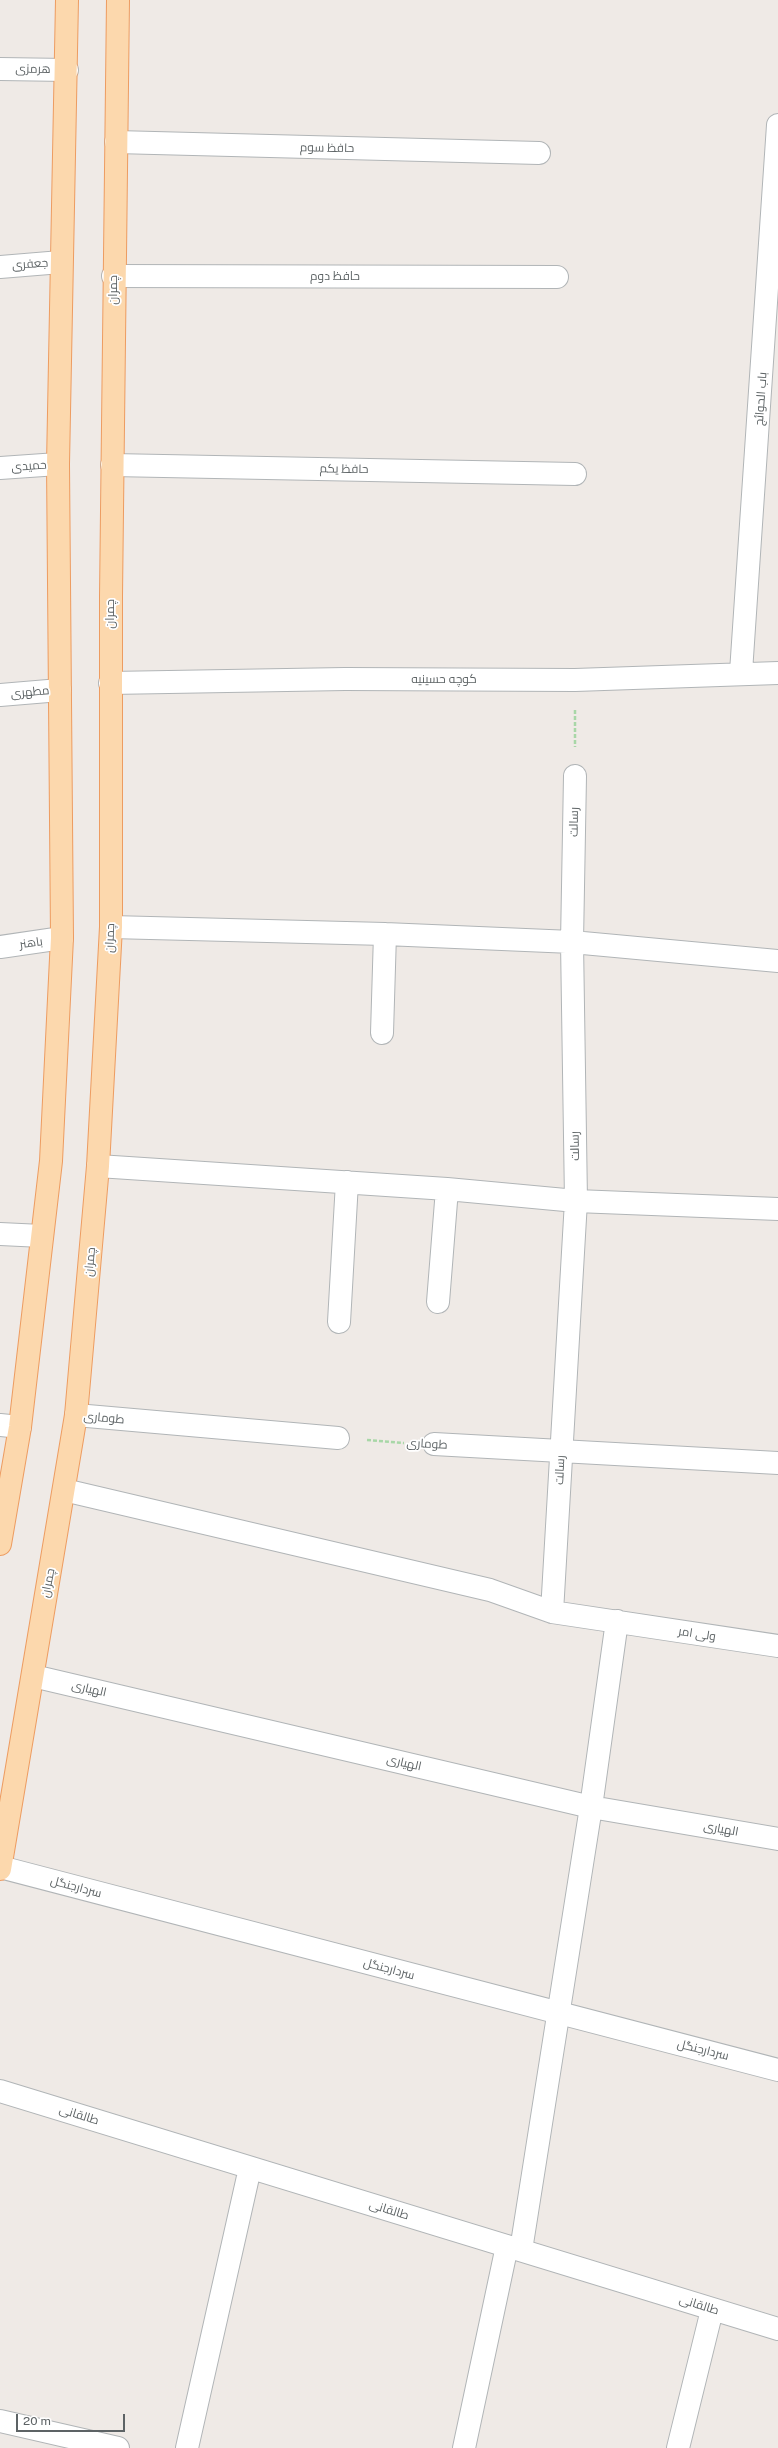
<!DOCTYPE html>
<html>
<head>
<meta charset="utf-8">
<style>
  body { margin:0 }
  #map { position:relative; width:778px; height:2448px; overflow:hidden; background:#efeae6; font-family:"Public Sans",sans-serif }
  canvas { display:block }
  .scale { position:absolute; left:16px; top:2414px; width:109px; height:18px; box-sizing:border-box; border:2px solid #5d6365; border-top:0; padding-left:5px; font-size:12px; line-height:14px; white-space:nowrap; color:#5d6365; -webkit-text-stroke:3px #fff; paint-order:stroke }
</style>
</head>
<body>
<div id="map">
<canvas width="778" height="2448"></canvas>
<div class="scale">20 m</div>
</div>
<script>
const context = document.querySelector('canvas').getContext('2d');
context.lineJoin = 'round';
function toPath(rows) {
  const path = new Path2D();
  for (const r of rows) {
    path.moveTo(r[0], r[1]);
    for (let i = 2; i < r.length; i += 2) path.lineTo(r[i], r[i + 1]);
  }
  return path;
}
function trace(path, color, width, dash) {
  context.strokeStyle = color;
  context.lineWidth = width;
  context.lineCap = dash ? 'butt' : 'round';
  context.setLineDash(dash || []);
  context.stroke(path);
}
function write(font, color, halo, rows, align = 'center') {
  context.font = font + ' "Public Sans",Cairo,sans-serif';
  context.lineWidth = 3.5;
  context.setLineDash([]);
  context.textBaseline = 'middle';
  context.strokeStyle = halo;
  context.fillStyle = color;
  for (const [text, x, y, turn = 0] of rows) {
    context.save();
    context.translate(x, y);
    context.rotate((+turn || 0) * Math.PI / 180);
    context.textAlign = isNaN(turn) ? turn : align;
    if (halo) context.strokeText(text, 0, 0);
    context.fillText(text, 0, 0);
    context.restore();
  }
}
const path = toPath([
  [575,710,575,747],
  [367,1440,404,1443]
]);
const minor = toPath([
  [0,69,67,70],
  [116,142,539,153],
  [0,267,61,262],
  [113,276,557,277],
  [112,465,575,474],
  [0,468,58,464],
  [741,672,778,125],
  [110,683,345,679,575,680,778,673],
  [0,695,60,690],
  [111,927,385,934,572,942,778,961],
  [0,947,62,938],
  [382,1033,385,934],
  [98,1166,447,1189,576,1201,778,1209],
  [0,1234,42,1236],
  [438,1302,447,1189],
  [339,1322,347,1182],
  [76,1415,338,1438],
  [0,1425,20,1427],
  [434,1444,778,1463],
  [64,1490,490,1590,552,1612,778,1646],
  [552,1612,576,1201,572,942,575,776],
  [33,1676,591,1807,778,1839],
  [0,1867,778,2070],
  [0,2091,778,2329],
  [521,2250,591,1807,617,1621],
  [0,2421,118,2448],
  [187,2448,250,2168],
  [464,2448,507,2246],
  [678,2448,712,2310]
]);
const major = toPath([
  [0,1544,20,1427,51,1161,62,938,58,464,67,0],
  [0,1869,76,1415,98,1166,111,927,111,596,118,0]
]);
const streetNames = [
  ["هرمزی",33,69,1],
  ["حافظ سوم",327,148,1],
  ["جعفری",30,264,-4],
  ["حافظ دوم",335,276],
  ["چمران",113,290,-90],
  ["باب الحوائج",761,399,-86],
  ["حمیدی",29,466,-4],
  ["حافظ یکم",344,469,1],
  ["چمران",110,614,-90],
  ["کوچه حسینیه",444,679],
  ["مطهری",30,692,-5],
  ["رسالت",574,822,-89],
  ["چمران",110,938,-88],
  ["باهنر",31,943,-8],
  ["رسالت",575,1146,-91],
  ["چمران",90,1262,-85],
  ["طوماری",104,1418,5],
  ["طوماری",427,1444,3],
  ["رسالت",560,1470,-87],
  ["چمران",48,1583,-79],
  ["ولی امر",697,1634,9],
  ["الهیاری",89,1689,13],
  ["الهیاری",404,1763,13],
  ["الهیاری",721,1829,10],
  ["سردارجنگل",76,1887,15],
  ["سردارجنگل",389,1969,15],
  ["سردارجنگل",703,2050,14],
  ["طالقانی",79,2115,17],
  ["طالقانی",389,2210,17],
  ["طالقانی",699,2305,17]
];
trace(minor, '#b1b5b7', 24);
trace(major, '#ed9c61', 24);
trace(path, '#a8d7a7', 2.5, [4, 2]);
trace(minor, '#fff', 22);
trace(major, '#fcd8ad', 22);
write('12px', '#5d6365', '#fff', streetNames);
</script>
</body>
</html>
